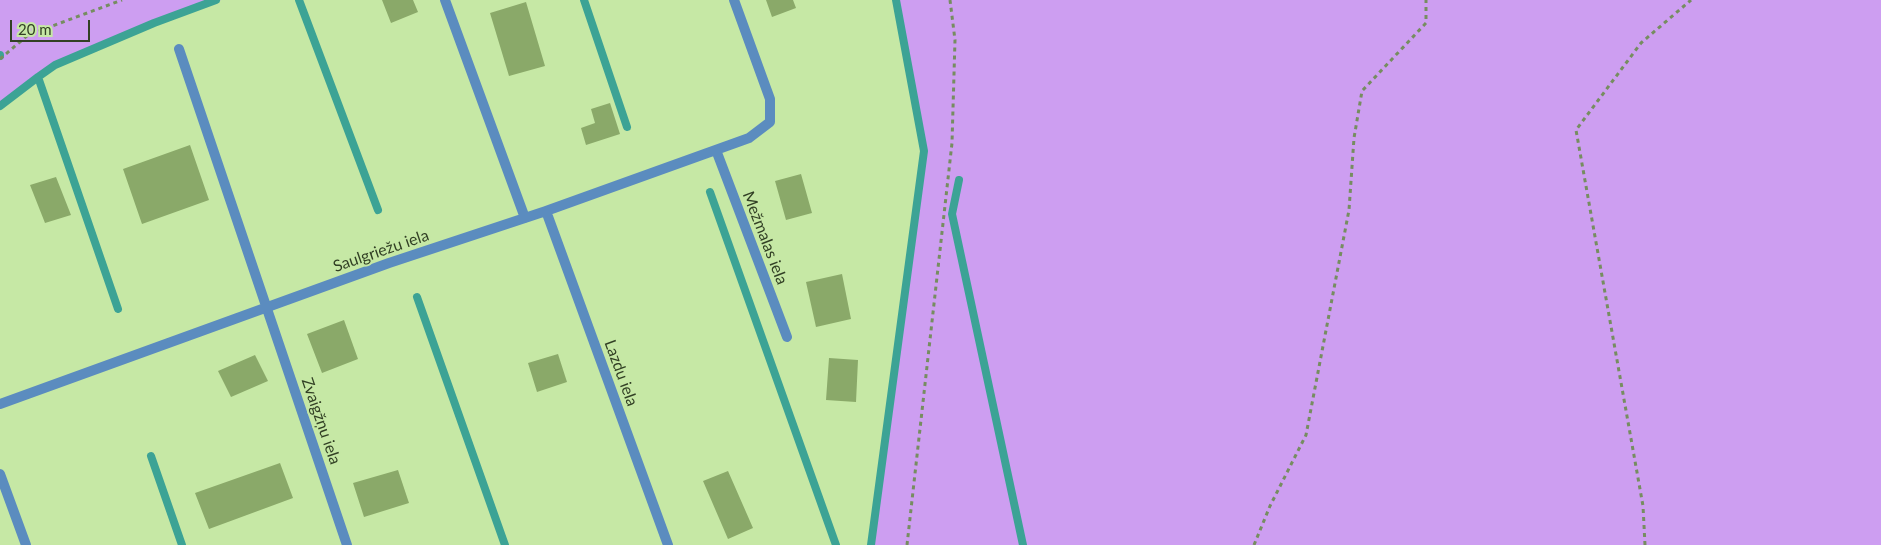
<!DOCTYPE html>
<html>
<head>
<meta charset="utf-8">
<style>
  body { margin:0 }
  #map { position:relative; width:1881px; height:545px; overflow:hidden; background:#c6e8a5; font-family:Lato,sans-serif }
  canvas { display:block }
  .scale { position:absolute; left:10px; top:20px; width:80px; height:22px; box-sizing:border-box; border:2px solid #324025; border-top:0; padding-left:6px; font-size:15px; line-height:18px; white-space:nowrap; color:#324025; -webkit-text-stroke:4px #c6e8a5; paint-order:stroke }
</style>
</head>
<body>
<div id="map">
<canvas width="1881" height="545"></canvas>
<div class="scale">20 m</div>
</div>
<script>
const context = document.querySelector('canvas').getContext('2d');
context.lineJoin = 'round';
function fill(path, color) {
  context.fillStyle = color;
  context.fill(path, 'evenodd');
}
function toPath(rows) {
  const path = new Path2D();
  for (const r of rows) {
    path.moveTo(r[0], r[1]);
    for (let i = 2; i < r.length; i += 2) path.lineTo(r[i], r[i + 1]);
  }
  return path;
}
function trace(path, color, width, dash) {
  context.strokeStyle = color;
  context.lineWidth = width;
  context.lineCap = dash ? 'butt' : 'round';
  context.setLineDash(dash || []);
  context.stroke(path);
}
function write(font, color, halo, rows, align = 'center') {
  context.font = font + ' Lato,sans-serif';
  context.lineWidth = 4;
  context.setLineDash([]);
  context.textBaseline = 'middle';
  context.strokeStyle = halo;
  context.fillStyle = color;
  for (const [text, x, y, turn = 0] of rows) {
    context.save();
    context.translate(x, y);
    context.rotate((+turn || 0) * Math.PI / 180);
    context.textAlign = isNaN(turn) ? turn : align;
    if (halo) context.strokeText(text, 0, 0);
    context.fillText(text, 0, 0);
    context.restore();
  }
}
const green = toPath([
  [0,0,221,0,55,65,0,106],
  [896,0,1881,0,1881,545,871,545,924,151]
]);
const stream = toPath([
  [299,0,378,210],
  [584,0,627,127],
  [0,55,0,56],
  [38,77,55,65,154,23,216,0],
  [0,106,38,77,118,309],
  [959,180,952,214,1023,545],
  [710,192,836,545],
  [417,297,505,545],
  [151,456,182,545],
  [871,545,924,151,896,0]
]);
const building = toPath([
  [382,0,413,0,418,12,391,23],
  [766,0,793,0,796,8,772,17],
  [526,2,545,66,509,76,490,13],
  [610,103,620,134,586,145,581,128,595,123,591,109],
  [190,145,209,200,142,224,123,169],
  [801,174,812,213,786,220,775,181],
  [56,177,71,215,45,223,30,185],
  [842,274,851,319,816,327,806,282],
  [344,320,358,359,322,373,307,334],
  [558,354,567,382,537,392,528,363],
  [255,355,268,381,231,397,218,371],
  [829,358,858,360,856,402,826,400],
  [280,463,293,498,209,529,195,493],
  [398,470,409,503,364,517,353,483],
  [728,471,753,528,728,539,703,481]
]);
const path = toPath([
  [0,59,28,35,122,0],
  [907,545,952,143,955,40,950,0],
  [1254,545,1270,506,1306,435,1349,210,1354,138,1362,91,1426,23,1426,0],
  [1645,545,1643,506,1576,130,1641,43,1691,0]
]);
const street = toPath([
  [445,0,525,218],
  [179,49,347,545],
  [716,150,787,337],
  [546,211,668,545],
  [0,404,389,263,546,211,749,138,770,122,770,99,734,0],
  [0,474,26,545]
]);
const streetNames = [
  ["Mežmalas iela",765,238,69],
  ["Saulgriežu iela",381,251,-19],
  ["Lazdu iela",621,373,70],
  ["Zvaigžņu iela",321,421,71]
];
fill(green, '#cd9ef1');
trace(stream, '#3ca395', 8);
fill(building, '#8aa969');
trace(path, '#768d60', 3, [4, 4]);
trace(street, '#5b8cbf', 10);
write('16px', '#324025', '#c6e8a5', streetNames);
</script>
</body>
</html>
